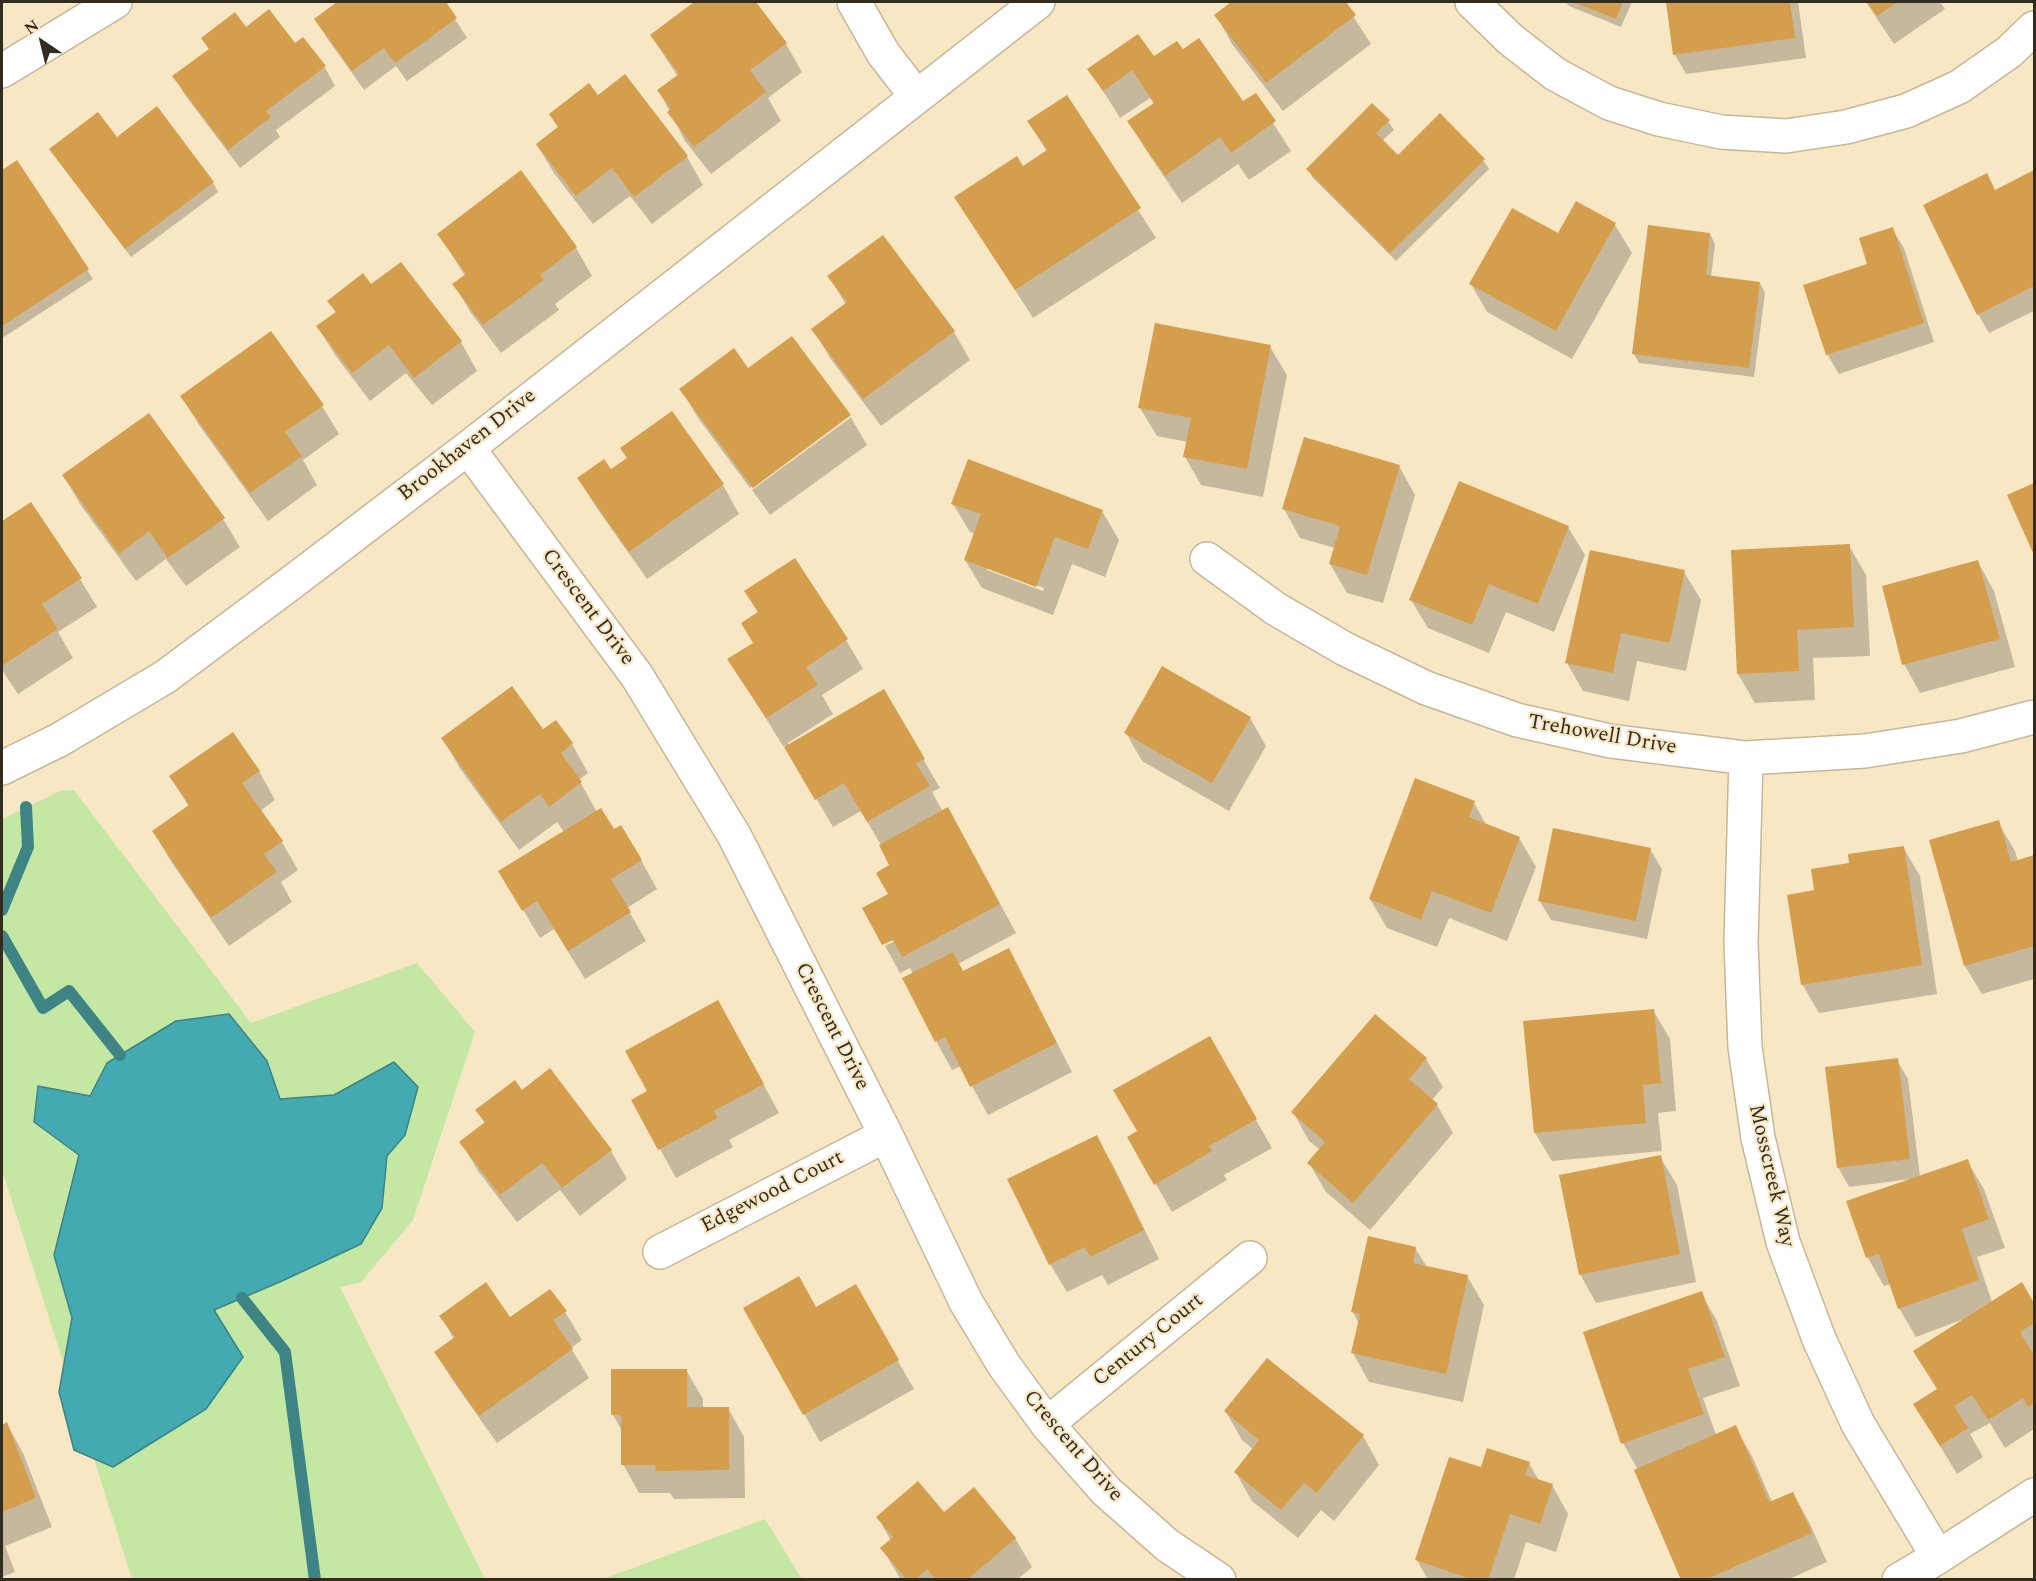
<!DOCTYPE html>
<html>
<head>
<meta charset="utf-8">
<style>
  body { margin:0 }
  #map { position:relative; width:2036px; height:1581px; overflow:hidden; background:#f8e7c5; font-family:Spectral,serif }
  canvas { display:block }
  .frame { position:absolute; inset:0; border:3px solid #322c1f; pointer-events:none }
  .north { position:absolute; left:12px; top:12px; width:60px; height:60px; -webkit-text-stroke:4px #f8e7c5; paint-order:stroke; rotate:325deg; font-size:16px; font-weight:700; line-height:24px; text-align:center; color:#322c1f }
  .north::after { content:''; display:block; margin:auto; width:21px; height:27px; background:#322c1f; clip-path:polygon(50% 0,100% 100%,50% 72%,0 100%) }
</style>
</head>
<body>
<div id="map">
<canvas width="2036" height="1581"></canvas>
<div class="frame"></div>
<div class="north">N</div>
</div>
<script>
const context = document.querySelector('canvas').getContext('2d');
context.lineJoin = 'round';
function fill(path, color) {
  context.fillStyle = color;
  context.fill(path, 'evenodd');
}
function toPath(rows) {
  const path = new Path2D();
  for (const r of rows) {
    path.moveTo(r[0], r[1]);
    for (let i = 2; i < r.length; i += 2) path.lineTo(r[i], r[i + 1]);
  }
  return path;
}
function trace(path, color, width, dash) {
  context.strokeStyle = color;
  context.lineWidth = width;
  context.lineCap = dash ? 'butt' : 'round';
  context.setLineDash(dash || []);
  context.stroke(path);
}
function write(font, color, halo, rows, align = 'center') {
  context.font = font + ' Spectral,serif';
  context.lineWidth = 4.5;
  context.setLineDash([]);
  context.textBaseline = 'middle';
  context.strokeStyle = halo;
  context.fillStyle = color;
  for (const [text, x, y, turn = 0] of rows) {
    context.save();
    context.translate(x, y);
    context.rotate((+turn || 0) * Math.PI / 180);
    context.textAlign = isNaN(turn) ? turn : align;
    if (halo) context.strokeText(text, 0, 0);
    context.fillText(text, 0, 0);
    context.restore();
  }
}
const green = toPath([
  [74,790,251,1023,417,963,475,1032,413,1220,361,1282,340,1287,485,1579,132,1579,2,1170,2,819,60,791],
  [765,1519,802,1579,603,1579]
]);
const water = toPath([
  [229,1014,267,1061,280,1099,334,1095,394,1062,418,1087,405,1135,387,1156,382,1208,361,1244,282,1281,214,1310,243,1357,206,1409,113,1467,74,1450,59,1392,72,1318,54,1255,79,1155,34,1122,38,1086,90,1096,107,1063,176,1021,229,1014]
]);
const shadow = toPath([
  [340,2,444,2,467,38,407,81,396,66,364,90,327,38,316,19],
  [697,2,754,2,786,44,802,72,768,98,781,121,711,174,685,141,659,91,678,77,651,35],
  [1233,2,1344,2,1371,44,1283,111,1232,44,1216,15],
  [1566,2,1632,2,1621,27,1569,6],
  [1668,2,1798,2,1806,58,1686,74,1675,55],
  [1866,2,1940,2,1945,9,1894,44],
  [246,29,295,46,324,66,335,86,276,130,280,137,240,168,185,95,174,76,209,50,203,39],
  [1182,51,1243,103,1255,95,1291,151,1249,180,1238,164,1182,203,1146,150,1129,122,1154,104,1150,98,1120,118,1089,69,1154,59],
  [597,97,687,157,703,185,652,224,630,196,593,224,554,173,537,145,559,128,551,114],
  [1066,97,1156,238,1033,318,956,198,1023,168,1047,152,1029,121],
  [1388,121,1394,130,1382,141,1398,157,1483,160,1489,169,1396,261,1313,178,1308,169],
  [117,139,213,182,218,192,131,257,57,159],
  [17,162,93,279,4,337,2,333,2,172],
  [2034,172,2034,311,1989,333,1978,314,1996,191],
  [1577,203,1615,225,1632,253,1572,359,1487,312,1471,284,1558,235],
  [1892,229,1904,248,1934,342,1839,374,1827,354,1869,265],
  [439,234,576,248,592,276,555,304,559,310,501,353,471,313,454,284,465,276],
  [1710,234,1715,244,1711,277,1760,283,1765,293,1754,377,1639,363,1634,354],
  [401,264,461,342,477,371,432,405,406,373,370,401,335,355,318,327,336,313,329,301,371,287],
  [829,276,954,332,970,360,881,426,830,358,813,329,846,305],
  [1270,347,1287,375,1263,497,1201,485,1185,457,1188,442,1157,436,1140,408],
  [748,370,849,415,750,488,698,418,681,389],
  [182,397,322,406,339,434,303,460,317,485,268,521,199,425],
  [672,413,723,485,739,514,647,579,596,507,579,479,611,471,628,459],
  [850,416,867,445,770,515,752,490,850,418],
  [1399,466,1415,495,1383,603,1347,593,1330,564,1335,548,1300,538,1284,509],
  [64,476,223,519,240,547,186,586,166,559,136,581,80,504],
  [2034,484,2034,551,2009,496],
  [31,504,80,579,97,607,58,632,73,658,18,694,2,670,2,523],
  [953,504,1102,511,1119,540,1105,577,1072,564,1053,615,982,588,965,560,975,534,970,532],
  [987,567,1044,588,1043,591,987,570],
  [1568,527,1585,555,1554,632,1506,612,1489,653,1428,628,1411,600],
  [1849,546,1866,575,1870,656,1813,658,1815,700,1755,703,1738,674],
  [1978,562,1994,591,2015,667,1920,693,1904,664],
  [1684,572,1701,600,1686,671,1637,661,1629,701,1583,691,1567,663],
  [746,592,846,640,863,669,822,695,833,714,788,743,789,745,883,691,940,788,932,792,943,812,964,837,1016,933,958,964,964,972,1009,950,1072,1072,988,1115,961,1066,952,1070,936,1041,913,974,910,968,900,973,885,946,900,938,890,894,891,866,881,845,861,811,833,827,785,745,783,746,729,659,754,643,759,614],
  [1250,718,1266,746,1229,811,1142,761,1126,733],
  [555,722,572,744,588,773,579,780,597,812,641,860,657,889,627,908,646,941,585,979,554,929,540,938,517,900,564,832,557,822,519,850,459,767,443,738,543,732],
  [259,771,275,800,260,811,282,842,298,870,281,882,292,902,229,946,170,860,154,832,189,807,171,777],
  [1474,803,1487,826,1519,838,1536,867,1507,941,1449,918,1437,947,1387,928,1370,899],
  [1998,822,2015,851,2018,862,2034,857,2034,979,1982,994,1965,966,1931,841],
  [1903,847,1920,876,1937,994,1819,1013,1802,984,1816,891,1851,864],
  [1650,849,1662,869,1647,939,1551,920,1539,900],
  [1653,1010,1670,1039,1676,1111,1658,1113,1662,1151,1552,1161,1535,1133],
  [734,1030,779,1113,729,1140,733,1147,676,1178,633,1100,649,1091],
  [1209,1038,1272,1148,1224,1175,1227,1180,1172,1212,1129,1138,1139,1132],
  [1426,1059,1443,1087,1432,1100,1437,1105,1453,1133,1370,1230,1326,1192,1309,1163,1320,1150,1309,1141,1293,1112],
  [1897,1060,1908,1079,1920,1177,1967,1161,1984,1189,2005,1248,1977,1257,1992,1302,2021,1284,2034,1306,2034,1429,2005,1448,1990,1423,1970,1434,1983,1457,1957,1474,1915,1405,1938,1390,1961,1320,1916,1337,1899,1308,1891,1284,1884,1286,1868,1258,1848,1202,1911,1179,1849,1187,1838,1167],
  [522,1092,611,1151,627,1179,580,1216,560,1190,517,1222,478,1171,461,1142,485,1124,477,1110],
  [1096,1137,1113,1165,1159,1259,1108,1285,1102,1275,1067,1292,1050,1264],
  [1660,1157,1677,1185,1696,1282,1596,1303,1580,1274],
  [1415,1248,1427,1267,1467,1276,1484,1305,1463,1402,1369,1382,1353,1353,1359,1324,1353,1312],
  [855,1286,914,1389,820,1442,745,1309,816,1309],
  [1701,1293,1717,1321,1740,1386,1703,1398,1716,1435,1735,1427,1752,1456,1772,1502,1793,1493,1809,1522,1827,1562,1787,1580,1683,1580,1638,1470,1623,1443],
  [565,1312,582,1340,571,1348,589,1378,497,1443,453,1381,436,1353,454,1339,441,1317,510,1319],
  [686,1370,703,1399,703,1409,728,1408,744,1437,745,1498,674,1499,670,1493,639,1493,623,1464,622,1431,613,1415],
  [1226,1412,1363,1436,1379,1465,1334,1521,1321,1510,1298,1538,1252,1501,1236,1473,1254,1450,1242,1440],
  [7,1424,23,1453,52,1527,5,1546,15,1572,2,1577,2,1426],
  [1529,1463,1539,1481,1552,1485,1568,1514,1556,1552,1526,1542,1514,1580,1428,1580,1417,1560,1482,1469],
  [944,1514,1015,1538,1032,1567,1017,1580,901,1580,882,1548,891,1541,878,1517]
]);
const stream = toPath([
  [2,910,28,847,26,807],
  [2,936,43,1008,69,991,120,1055],
  [242,1298,285,1352,315,1580]
]);
const building = toPath([
  [337,2,446,2,457,18,395,63,384,48,352,71,314,19],
  [694,2,756,2,787,43,750,70,766,92,694,147,667,112,671,109,657,90,679,74,650,35],
  [1231,2,1346,2,1356,15,1266,83,1214,15],
  [1573,2,1623,2,1616,19],
  [1666,2,1790,2,1795,38,1673,55],
  [1867,2,1898,2,1877,16],
  [269,9,295,43,303,37,326,66,266,111,271,117,228,150,172,76,209,49,201,38,235,12,246,27],
  [1138,34,1154,56,1177,41,1183,49,1199,38,1243,101,1256,93,1276,121,1231,153,1220,137,1165,176,1127,121,1154,103,1132,70,1103,91,1087,69],
  [625,74,688,156,634,197,612,168,576,196,536,144,558,127,549,114,589,83,598,95],
  [1067,95,1141,208,1015,290,954,197,1017,156,1023,166,1047,150,1027,121],
  [1372,103,1390,120,1376,133,1398,155,1440,113,1485,159,1390,253,1306,169],
  [157,106,214,182,125,249,49,149,98,112,117,137],
  [17,160,89,269,2,326,2,170],
  [521,170,577,247,540,275,544,280,483,325,452,284,466,274,437,234],
  [2034,170,2034,286,1977,315,1923,205,1987,173,1995,190],
  [1576,201,1616,223,1556,331,1469,284,1512,208,1558,233],
  [1648,225,1710,233,1706,275,1760,282,1749,368,1632,354],
  [1893,227,1924,323,1826,355,1803,285,1867,264,1859,238],
  [883,235,955,331,863,399,811,329,847,302,827,276],
  [401,262,462,341,414,378,389,345,352,373,316,326,336,312,327,301,363,273,371,284],
  [1155,323,1271,345,1247,469,1183,457,1191,418,1138,408],
  [271,331,324,405,285,432,302,456,250,493,180,396],
  [792,336,851,415,753,488,679,389,734,348,748,368],
  [672,411,724,484,629,552,577,478,604,459,611,469,627,458,620,448],
  [149,413,225,518,168,558,149,531,119,554,62,475],
  [1304,437,1400,465,1367,575,1329,564,1340,526,1282,509],
  [968,459,1103,510,1088,549,1055,537,1036,587,964,560,981,514,951,504],
  [1459,481,1569,526,1538,604,1489,584,1472,625,1409,600],
  [2034,483,2034,555,2007,495],
  [31,502,82,578,42,604,58,629,2,666,2,521],
  [1850,544,1854,627,1797,630,1799,671,1737,674,1731,550],
  [1590,550,1685,570,1670,643,1621,633,1613,673,1565,663],
  [795,558,848,639,806,667,818,685,766,718,727,659,753,643,741,623,758,612,744,591],
  [1978,560,2000,639,1902,665,1882,586],
  [1162,666,1251,717,1212,783,1124,733],
  [512,686,543,729,556,720,573,743,561,753,582,782,549,807,540,794,501,822,441,738],
  [884,689,925,759,916,763,930,786,867,822,844,783,815,800,784,747],
  [233,732,260,771,242,783,283,841,264,854,277,872,211,918,152,831,189,805,169,776],
  [1415,778,1475,801,1469,817,1520,837,1491,913,1432,891,1421,920,1369,899],
  [948,807,1000,904,902,957,893,940,882,945,862,908,888,894,876,873,889,865,879,845],
  [601,808,614,829,621,825,642,860,611,879,631,912,568,951,537,901,522,911,498,871],
  [1999,820,2011,862,2034,855,2034,946,1964,966,1929,840],
  [1553,828,1651,848,1636,921,1538,901],
  [1904,846,1922,965,1801,985,1787,895,1814,890,1811,869,1849,863,1848,854],
  [1009,948,1057,1043,970,1087,945,1037,935,1042,902,978,953,952,963,971],
  [718,1000,764,1084,714,1111,718,1118,658,1150,631,1100,647,1091,625,1051],
  [1654,1009,1661,1083,1643,1085,1646,1123,1534,1133,1523,1021],
  [1375,1014,1427,1058,1409,1079,1438,1104,1353,1203,1307,1163,1325,1142,1291,1112],
  [1210,1036,1257,1119,1209,1146,1212,1151,1154,1185,1127,1137,1137,1131,1113,1090],
  [1898,1058,1910,1159,1837,1168,1825,1067],
  [550,1068,612,1150,562,1188,542,1163,500,1195,459,1142,485,1122,475,1110,515,1080,522,1090],
  [1097,1135,1144,1230,1090,1257,1085,1247,1049,1265,1007,1179],
  [1661,1155,1680,1254,1579,1275,1559,1175],
  [1968,1159,1989,1219,1962,1229,1979,1280,1898,1309,1879,1254,1866,1258,1846,1201],
  [1368,1236,1416,1247,1413,1263,1468,1275,1446,1374,1351,1353,1360,1314,1351,1312],
  [799,1276,816,1307,856,1284,899,1360,803,1415,743,1308],
  [486,1282,510,1317,550,1289,567,1311,553,1320,573,1349,479,1416,434,1352,455,1337,439,1316],
  [2022,1282,2034,1303,2034,1323,2020,1332,2034,1355,2034,1403,2028,1407,2023,1398,1988,1420,1972,1395,1954,1406,1968,1428,1940,1446,1913,1404,1937,1389,1913,1351],
  [1702,1291,1725,1357,1688,1369,1704,1414,1621,1444,1583,1332],
  [1267,1358,1364,1435,1317,1493,1304,1483,1281,1510,1234,1472,1259,1440,1224,1411],
  [611,1369,687,1369,687,1407,729,1407,729,1470,656,1471,655,1465,621,1465,621,1415,611,1415],
  [7,1422,36,1498,2,1512,2,1425],
  [1736,1425,1769,1502,1793,1492,1812,1533,1704,1580,1681,1580,1634,1470],
  [1487,1448,1530,1462,1525,1475,1553,1484,1540,1524,1510,1514,1488,1580,1474,1580,1415,1560,1449,1457,1481,1467],
  [918,1481,944,1512,974,1487,1016,1538,967,1580,936,1580,927,1569,915,1580,907,1580,880,1548,893,1537,876,1517]
]);
const minor = toPath([
  [854,2,883,53,916,96],
  [1472,2,1510,39,1555,74,1609,103,1659,119,1721,132,1786,136,1846,127,1906,111,1959,87,2009,52,2034,28],
  [2,71,115,2],
  [468,448,637,676,734,835,886,1135,966,1302,1004,1365,1047,1424,1106,1491,1167,1545,1219,1580],
  [1207,559,1276,609,1345,649,1426,688,1517,720,1610,741,1746,758,1865,751,1961,736,2034,717],
  [1746,758,1741,943,1745,1047,1758,1138,1783,1242,1819,1339,1858,1424,1938,1557],
  [2,768,59,740,165,677,291,583,468,448,1038,2],
  [660,1252,886,1135],
  [1047,1424,1250,1258],
  [1899,1580,1938,1557,2034,1495]
]);
const streetNames = [
  ["Brookhaven Drive",468,446,-38],
  ["Crescent Drive",587,608,53],
  ["Trehowell Drive",1602,736,10],
  ["Crescent Drive",831,1027,63],
  ["Mosscreek Way",1770,1176,77],
  ["Edgewood Court",773,1193,-27],
  ["Century Court",1149,1341,-39],
  ["Crescent Drive",1072,1447,49]
];
fill(green, '#c5e7a4');
fill(water, '#43aab1');
trace(water, '#3e8485', 1.5);
fill(shadow, '#0003');
trace(stream, '#3e8485', 12);
fill(building, '#d49e4c');
trace(minor, '#c7b797', 36);
trace(minor, '#fff', 33);
write('21px', '#322c1f', '#f8e7c5', streetNames);
</script>
</body>
</html>
